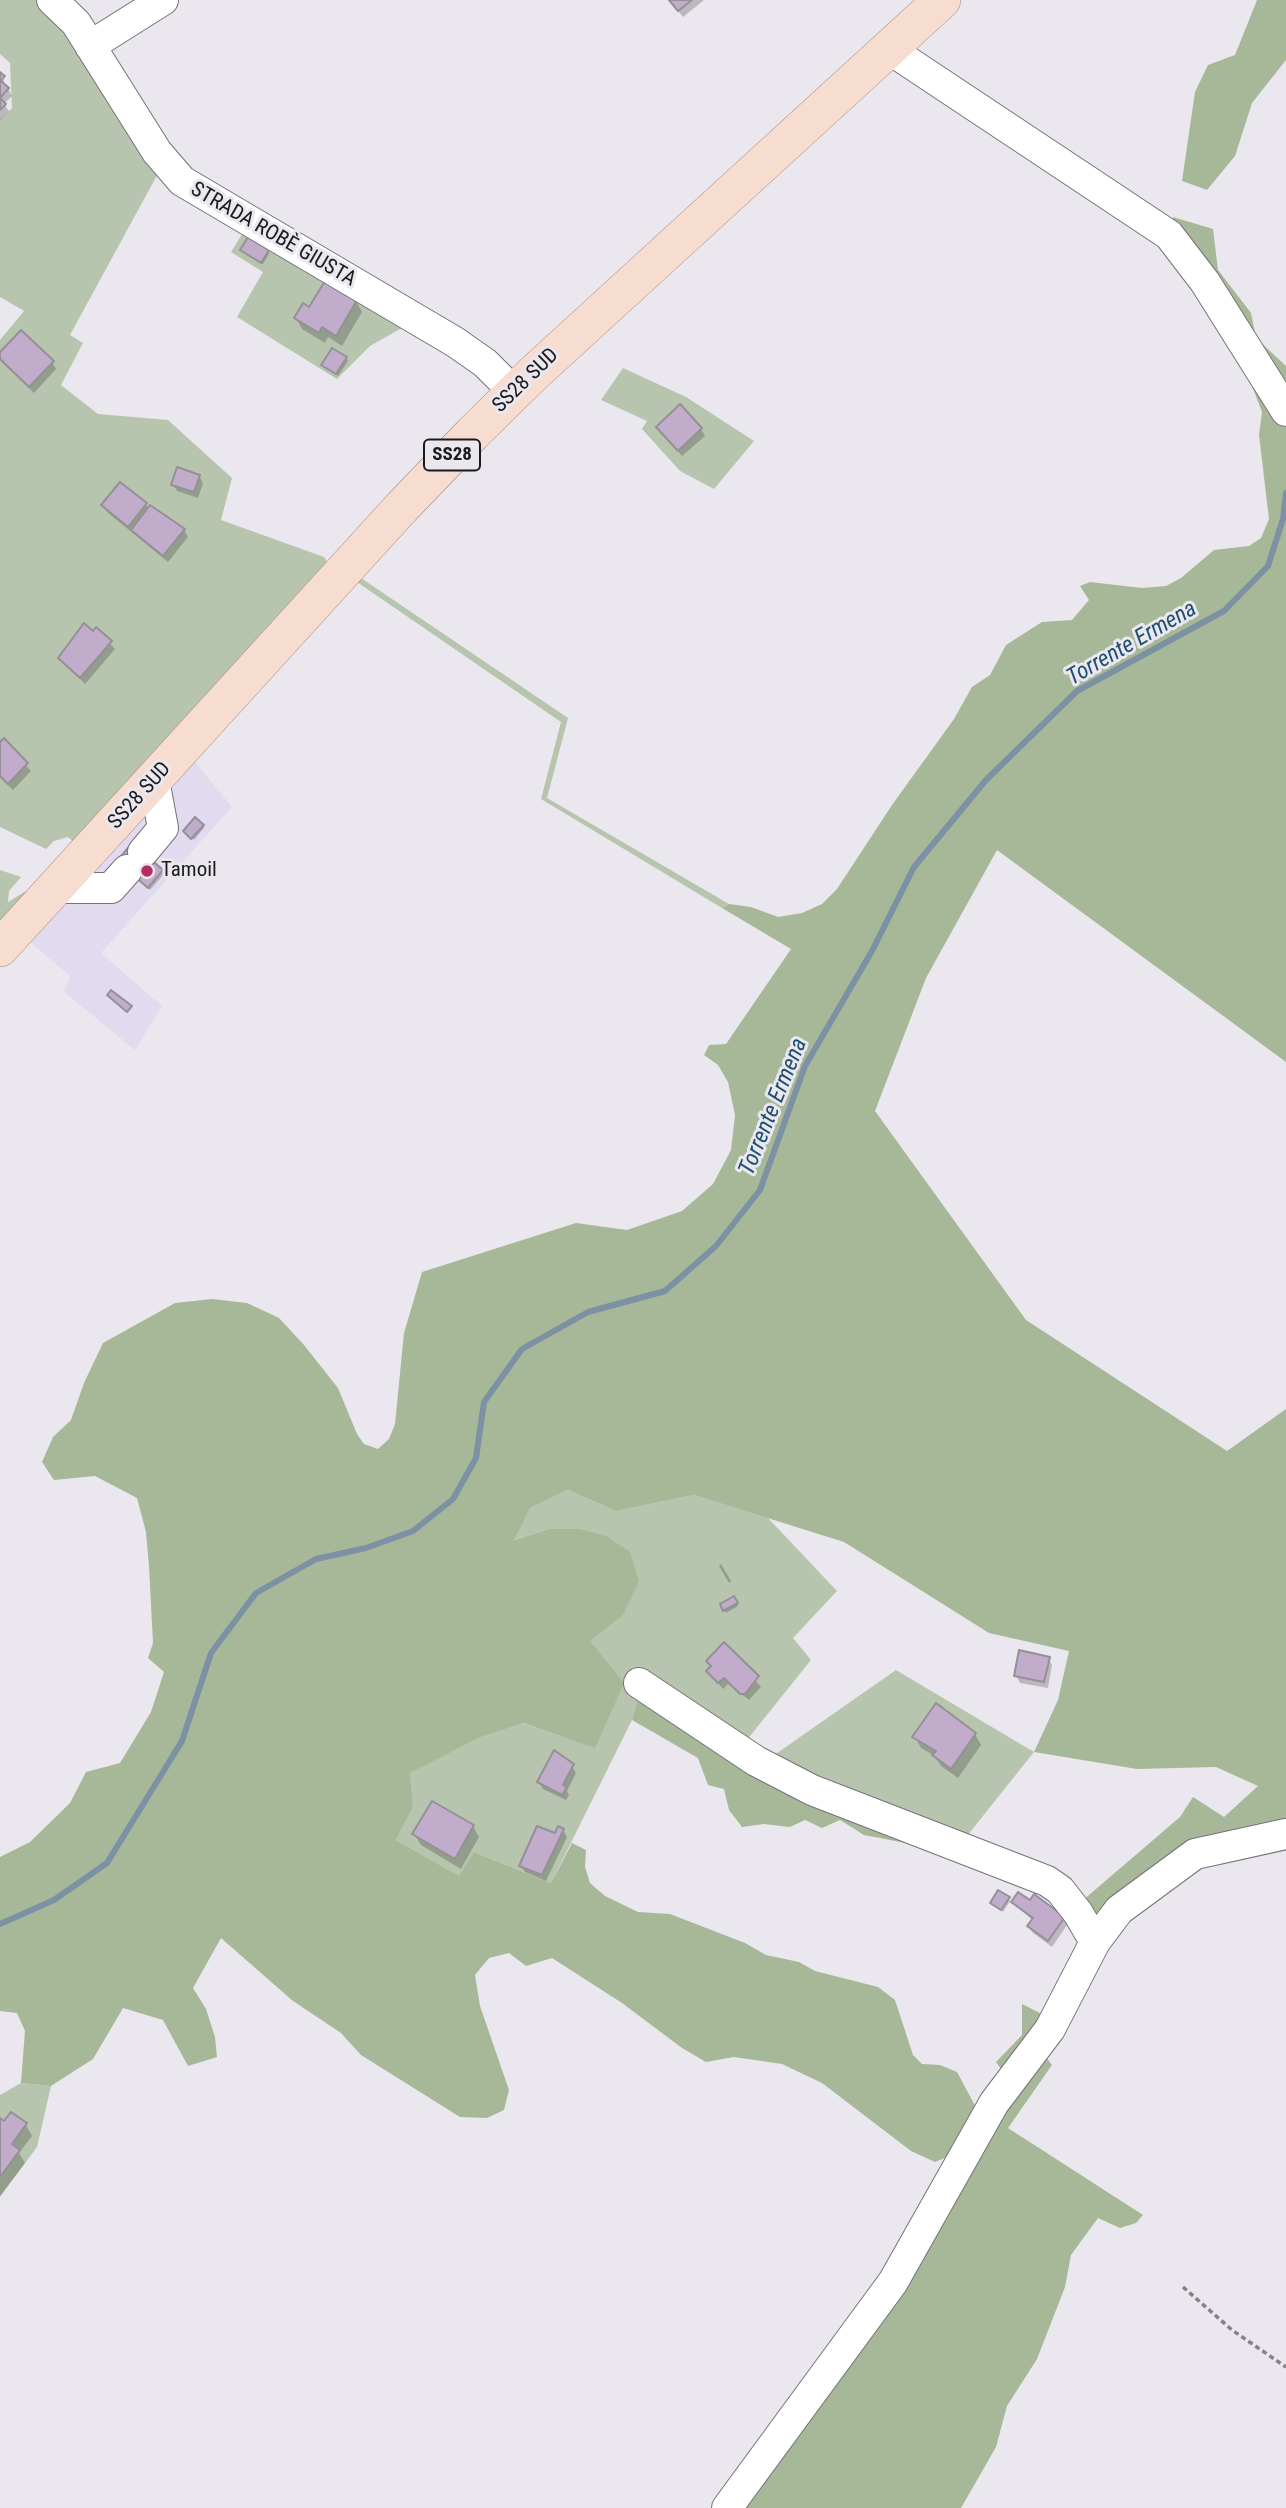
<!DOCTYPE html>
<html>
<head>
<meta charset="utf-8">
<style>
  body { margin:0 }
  canvas { display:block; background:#ebe7ee }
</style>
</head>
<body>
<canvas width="1286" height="2508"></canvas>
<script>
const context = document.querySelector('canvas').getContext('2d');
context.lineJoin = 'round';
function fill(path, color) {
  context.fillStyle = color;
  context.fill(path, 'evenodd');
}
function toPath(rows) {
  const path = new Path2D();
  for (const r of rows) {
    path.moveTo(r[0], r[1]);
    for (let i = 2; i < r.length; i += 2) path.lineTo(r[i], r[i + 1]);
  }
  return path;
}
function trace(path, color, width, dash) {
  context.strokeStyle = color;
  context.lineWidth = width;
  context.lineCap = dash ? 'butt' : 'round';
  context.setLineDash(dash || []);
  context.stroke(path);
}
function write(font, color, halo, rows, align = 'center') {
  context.font = font + ' "Roboto Condensed",sans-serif';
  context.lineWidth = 6;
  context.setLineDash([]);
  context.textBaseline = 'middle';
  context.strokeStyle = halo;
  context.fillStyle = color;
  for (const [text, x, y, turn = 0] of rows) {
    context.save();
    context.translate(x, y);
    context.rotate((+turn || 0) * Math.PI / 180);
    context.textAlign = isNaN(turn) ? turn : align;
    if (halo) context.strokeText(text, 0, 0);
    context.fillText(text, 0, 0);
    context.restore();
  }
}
const commercial = toPath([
  [192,758,232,807,101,953,162,1006,135,1050,64,992,70,976,25,938]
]);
const green = toPath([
  [0,0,42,0,161,168,70,335,83,343,61,385,98,414,168,420,232,478,221,520,324,557,331,569,77,845,68,837,54,841,46,849,0,827,0,340,24,311,0,297,0,120,12,108,10,63,0,54],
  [246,228,409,324,370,346,337,379,237,317,263,272,231,252],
  [623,368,686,397,754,441,714,489,680,471,642,429,647,421,601,400],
  [358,576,568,718,547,798,729,904,722,908,541,799,561,722,354,580],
  [0,870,21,877,9,891,8,902,26,891,32,894,0,928],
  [568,1490,616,1511,694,1495,768,1518,837,1591,793,1638,811,1660,746,1741,637,1675,624,1683,638,1697,632,1720,551,1883,474,1852,460,1877,396,1840,413,1807,409,1773,479,1738,522,1723,594,1747,589,1641,549,1529,513,1540,530,1508],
  [896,1670,1034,1752,963,1841,770,1758],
  [21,2083,51,2086,37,2147,0,2197,0,2095]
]);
const forest = toPath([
  [1257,0,1286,0,1286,60,1252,103,1235,156,1207,190,1182,181,1195,92,1208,65,1235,55],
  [1173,217,1213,229,1218,270,1251,313,1256,338,1286,366,1286,397,1171,228],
  [1249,378,1286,425,1286,1062,997,850,926,978,875,1111,1026,1320,1227,1451,1286,1409,1286,1825,1213,1841,1094,1931,1082,1901,1180,1817,1193,1797,1224,1817,1258,1786,1216,1767,1137,1769,1034,1752,1058,1700,1069,1651,989,1633,844,1542,694,1495,616,1511,568,1490,530,1508,514,1540,549,1529,580,1529,606,1536,630,1552,639,1581,623,1615,590,1641,624,1683,595,1748,523,1723,479,1738,410,1773,413,1807,396,1840,459,1876,474,1852,551,1883,572,1843,586,1850,585,1867,590,1883,605,1896,638,1912,670,1914,745,1943,766,1955,799,1962,815,1971,878,1987,895,2000,913,2055,922,2064,940,2065,957,2072,980,2115,959,2152,935,2162,911,2151,822,2083,782,2064,734,2057,706,2062,682,2048,622,2003,552,1958,526,1966,509,1953,489,1958,475,1975,480,2006,509,2090,504,2110,487,2118,460,2117,361,2055,341,2033,293,2001,221,1938,193,1988,206,2009,215,2037,217,2057,188,2066,163,2020,123,2008,93,2059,51,2086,21,2083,25,2031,17,2013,0,2011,0,1857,30,1842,70,1803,86,1772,120,1763,151,1712,164,1672,148,1658,153,1643,149,1566,146,1532,137,1498,95,1476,54,1480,42,1462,53,1437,71,1420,84,1383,103,1343,175,1303,212,1299,247,1303,279,1318,304,1345,338,1388,357,1434,364,1444,378,1449,389,1439,395,1424,404,1333,422,1272,576,1223,627,1230,682,1211,713,1184,731,1150,735,1115,728,1082,718,1065,704,1055,709,1045,726,1044,791,949,722,908,729,904,751,907,778,917,802,913,822,904,837,889,892,805,954,719,972,687,990,675,1006,645,1042,622,1072,620,1089,600,1080,586,1090,582,1142,588,1166,586,1181,578,1214,550,1249,546,1261,538,1269,519,1259,435,1262,412],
  [638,1697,723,1758,796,1796,909,1837,906,1843,864,1835,840,1820,822,1828,805,1820,790,1827,764,1824,742,1827,729,1810,724,1789,708,1785,698,1758,632,1720],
  [1022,2004,1046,2016,1006,2076,996,2062,1022,2035],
  [1043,2053,1052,2065,1008,2128,1143,2215,1136,2223,1120,2228,1098,2218,1071,2255,1065,2287,1037,2359,1007,2406,996,2447,961,2508,737,2508,993,2119]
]);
const shadow = toPath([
  [669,0,704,0,683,17],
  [0,74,12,96,4,104,9,111,0,121],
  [242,250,268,251,269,254,263,264],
  [356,301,362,312,342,346,328,337,325,343,302,329,296,318,310,310],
  [0,355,52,362,56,369,34,393,3,363],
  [346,358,348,361,338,376,323,365],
  [658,427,701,429,705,436,682,456],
  [199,476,203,483,198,498,177,491,173,484],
  [146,504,149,510,184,530,188,537,168,562,107,512,103,505],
  [96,629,115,649,85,684,60,658],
  [4,740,31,771,13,790,0,777,0,745],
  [203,826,204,828,194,840,187,834],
  [120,864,162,871,164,874,150,890],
  [721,1564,731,1581,729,1583,719,1566],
  [734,1598,738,1606,726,1613,722,1604],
  [724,1645,761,1687,749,1700,728,1684,723,1689,708,1671],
  [1048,1658,1052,1665,1048,1688,1020,1683,1016,1676],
  [975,1734,981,1745,958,1778,941,1766,935,1756,921,1748,915,1737],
  [572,1766,576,1773,567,1791,569,1795,566,1800,543,1789,539,1782],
  [473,1826,479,1837,461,1869,421,1845,414,1834],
  [563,1830,567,1837,546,1881,525,1872,521,1865],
  [1009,1898,1010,1901,1003,1912,992,1903],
  [1013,1902,1063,1918,1067,1925,1052,1947,1033,1933,1029,1927,1033,1921],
  [0,2120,5,2124,26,2125,32,2136,19,2153,25,2163,0,2196]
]);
const stream = toPath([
  [0,1924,54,1900,107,1863,182,1741,211,1653,256,1593,316,1559,366,1548,413,1531,453,1499,476,1458,484,1402,522,1349,588,1312,665,1291,716,1246,760,1190,805,1066,872,951,914,867,986,780,1077,691,1224,611,1268,566,1283,519,1286,493]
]);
const building = toPath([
  [669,0,692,0,678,11,669,0],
  [0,72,5,76,1,81,9,88,0,98,6,104,0,110,0,72],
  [248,237,269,250,261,263,240,250,248,237],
  [325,281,357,300,336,336,322,327,319,333,294,318,303,303,309,307,325,281],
  [21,330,54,361,29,387,0,359,0,352,21,330],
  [332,348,347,357,336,374,321,365,332,348],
  [680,404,702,428,678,451,656,427,680,404],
  [177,467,200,475,194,492,171,485,177,467],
  [120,482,147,503,128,527,101,505,120,482],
  [150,505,185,529,163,556,131,530,150,505],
  [84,623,93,631,96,627,112,641,80,678,58,658,84,623],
  [4,738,28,763,8,784,0,776,0,742,4,738],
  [195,817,204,825,191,839,183,831,195,817],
  [132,843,163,870,148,888,117,861,132,843],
  [111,990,132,1006,127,1012,107,995,111,990],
  [734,1596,738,1603,723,1611,720,1604,734,1596],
  [724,1642,759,1676,745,1694,740,1694,724,1678,718,1683,706,1671,711,1666,706,1661,724,1642],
  [1019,1650,1050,1657,1044,1682,1014,1676,1019,1650],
  [936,1703,976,1733,951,1769,932,1755,936,1751,912,1737,936,1703],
  [554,1750,574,1764,563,1785,567,1787,562,1795,537,1782,554,1750],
  [432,1801,474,1825,455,1859,412,1834,432,1801],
  [537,1826,555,1833,558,1826,564,1829,542,1875,519,1866,537,1826],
  [998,1890,1010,1897,1001,1910,990,1903,998,1890],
  [1018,1892,1030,1900,1034,1894,1065,1917,1048,1941,1027,1926,1033,1918,1011,1902,1018,1892],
  [11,2112,27,2123,12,2144,20,2150,0,2177,0,2118,4,2121,11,2112]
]);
const path = toPath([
  [1183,2287,1232,2330,1286,2367]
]);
const minor = toPath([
  [52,0,76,23,157,152,182,181,455,342,485,363,514,392],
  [90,46,163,0],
  [889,49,1169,235,1205,282,1286,411],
  [143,852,163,828,154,780],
  [56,888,111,888,127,870],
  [639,1683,756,1761,812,1790,1047,1881,1060,1890,1078,1913,1095,1942],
  [727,2508,893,2282,994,2103,1050,2029,1095,1942,1119,1910,1195,1854,1286,1834]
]);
const major = toPath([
  [0,948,401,508,473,433,533,374,942,0]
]);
const markers = [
  [147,871,7,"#b72b61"]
];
const shields = [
  [452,455,56]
];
const shieldNames = [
  ["SS28",452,455]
];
const streetNames = [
  ["STRADA ROBÈ GIUSTA",273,235,30],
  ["SS28 SUD",526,381,-44],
  ["SS28 SUD",140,796,-48]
];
const poiNames = [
  ["Tamoil",161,871]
];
const waterNames = [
  ["Torrente Ermena",1132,644,-30],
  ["Torrente Ermena",774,1107,-68]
];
fill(commercial, '#e2dbf0');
fill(green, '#b8c5ae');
fill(forest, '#a6b898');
fill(shadow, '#0003');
trace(stream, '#7c91a3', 6);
fill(building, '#c1adcb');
trace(building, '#949096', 2);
trace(minor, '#767278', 32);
trace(major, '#a7887c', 38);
trace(path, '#858287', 3.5, [5, 3.5]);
trace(minor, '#fff', 30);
trace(major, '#f7dcd0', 37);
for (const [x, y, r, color] of markers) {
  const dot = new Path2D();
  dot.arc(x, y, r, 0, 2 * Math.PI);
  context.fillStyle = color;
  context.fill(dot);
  trace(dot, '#ebe7ee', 2.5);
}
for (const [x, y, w] of shields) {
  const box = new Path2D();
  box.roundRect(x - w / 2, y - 15.5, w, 31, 5);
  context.fillStyle = '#ebe7ee';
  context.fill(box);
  trace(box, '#1b1a1c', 2);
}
write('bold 19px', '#1b1a1c', null, shieldNames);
write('21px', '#1b1a1c', '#ebe7ee', streetNames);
write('21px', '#1b1a1c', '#ebe7ee', poiNames, 'left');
write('italic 23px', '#1d4f71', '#ebe7ee', waterNames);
</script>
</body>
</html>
